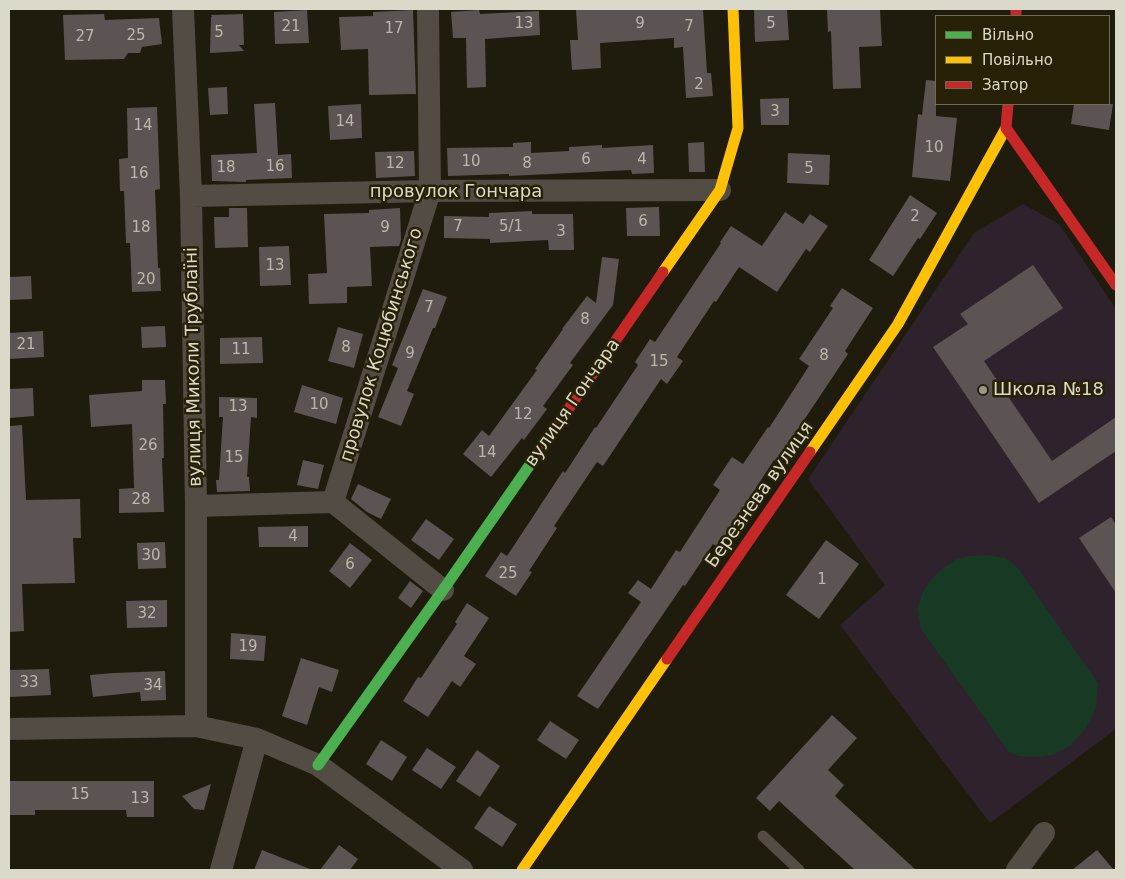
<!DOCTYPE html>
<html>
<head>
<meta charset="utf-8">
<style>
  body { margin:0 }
  #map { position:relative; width:1125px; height:879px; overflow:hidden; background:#1f1c0e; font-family:"DejaVu Sans",sans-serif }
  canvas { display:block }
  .frame { position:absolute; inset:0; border:10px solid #dbd9c9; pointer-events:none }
  .legend { position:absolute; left:935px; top:15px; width:175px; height:90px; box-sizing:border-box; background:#262107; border:1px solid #6e6b55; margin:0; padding:6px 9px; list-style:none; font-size:15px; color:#dbd9c9 }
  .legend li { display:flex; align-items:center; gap:10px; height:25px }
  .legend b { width:25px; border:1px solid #6e6b55 }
</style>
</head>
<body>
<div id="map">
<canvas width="1125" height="879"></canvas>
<div class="frame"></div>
<ul class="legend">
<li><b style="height:6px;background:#4caf50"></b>Вільно</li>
<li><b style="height:6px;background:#ffc107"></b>Повільно</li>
<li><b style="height:6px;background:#c62828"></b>Затор</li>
</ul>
</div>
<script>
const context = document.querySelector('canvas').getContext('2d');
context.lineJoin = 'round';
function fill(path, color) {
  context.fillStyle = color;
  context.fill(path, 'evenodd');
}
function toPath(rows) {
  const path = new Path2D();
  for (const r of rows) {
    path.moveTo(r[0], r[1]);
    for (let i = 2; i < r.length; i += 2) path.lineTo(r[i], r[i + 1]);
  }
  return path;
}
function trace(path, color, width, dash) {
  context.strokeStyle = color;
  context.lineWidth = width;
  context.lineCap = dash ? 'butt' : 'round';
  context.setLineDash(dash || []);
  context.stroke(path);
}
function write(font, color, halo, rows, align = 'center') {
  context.font = font + ' "DejaVu Sans",sans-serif';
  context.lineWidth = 5;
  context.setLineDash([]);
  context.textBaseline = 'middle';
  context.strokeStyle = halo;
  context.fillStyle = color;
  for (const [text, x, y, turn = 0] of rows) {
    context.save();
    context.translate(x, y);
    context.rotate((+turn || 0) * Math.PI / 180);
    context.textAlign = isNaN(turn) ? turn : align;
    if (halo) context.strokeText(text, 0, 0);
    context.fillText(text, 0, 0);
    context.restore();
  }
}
const education = toPath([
  [1023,204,1059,224,1116,309,1116,729,990,823,840,625,885,585,808,479,974,233]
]);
const green = toPath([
  [989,555,1006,558,1018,568,1098,683,1096,708,1086,728,1071,745,1053,755,1035,757,1018,756,1008,751,921,629,917,609,923,592,930,581,941,570,955,560,969,556]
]);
const building = toPath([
  [605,9,703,9,707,73,711,73,713,96,686,98,683,47,674,48,674,38,600,43,601,68,572,70,570,40,578,40,576,10],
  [754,9,787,9,789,40,755,42],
  [827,9,880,9,882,46,859,47,861,88,833,89,831,31,828,32],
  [307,10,309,43,275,44,274,12],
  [413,10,416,94,369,95,368,49,341,50,339,17,373,16,373,12],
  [479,10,480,14,539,11,540,35,485,39,486,87,467,88,466,38,453,38,451,12],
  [104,14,105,20,159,18,162,44,142,47,140,53,128,53,124,59,65,60,63,15],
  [243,14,244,45,239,45,244,51,210,53,211,17,212,17,211,15],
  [926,80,936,81,936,116,957,118,950,181,912,177,918,114,922,115],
  [227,87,228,114,210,115,208,88],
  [789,98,789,125,761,125,760,99],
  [275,103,278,155,291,154,292,178,246,180,246,182,212,181,211,155,257,153,254,104],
  [361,104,362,138,330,140,328,106],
  [1074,104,1113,104,1109,130,1071,124],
  [157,107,160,189,155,190,158,268,160,268,161,291,132,292,130,243,126,243,124,191,120,191,119,159,128,158,127,108],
  [531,142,531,153,569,151,569,147,602,145,602,148,653,145,654,173,632,174,631,170,509,176,509,174,448,176,447,148,513,147,513,143],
  [704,142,705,172,689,172,688,143],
  [414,151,415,176,376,178,375,152],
  [788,153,830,155,829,185,787,183],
  [910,195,937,213,920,239,918,238,893,276,869,260],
  [659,207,660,236,627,236,626,208],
  [229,208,247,208,248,247,215,248,214,217,229,217],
  [400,208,401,240,399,246,370,247,372,286,347,287,347,303,309,304,308,274,327,273,324,214,369,213,369,210],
  [532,211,532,214,573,214,574,250,549,250,548,240,490,243,490,239,444,238,444,216,489,217,489,213],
  [785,212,803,224,810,214,828,226,810,252,806,249,777,292,739,267,716,302,714,301,677,357,683,361,667,384,661,379,603,466,597,462,554,526,557,528,529,571,532,572,516,596,485,576,501,552,507,556,563,471,565,473,595,427,596,428,638,365,635,362,650,339,655,342,721,243,720,242,731,226,762,246],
  [289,246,291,285,260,286,259,247],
  [602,257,619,259,613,305,570,363,573,365,543,406,547,409,524,440,522,438,491,477,463,454,482,430,489,436,537,370,535,369,563,329,562,329,587,296,596,303],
  [1033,265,1063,308,984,361,1052,461,1116,417,1116,451,1039,503,933,347,968,324,960,314],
  [31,276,32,299,9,300,9,277],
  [842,288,873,308,845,351,848,354,776,462,774,460,732,525,734,527,720,549,713,544,685,586,683,585,598,709,577,696,641,602,628,593,638,580,651,589,676,550,680,552,720,490,713,485,732,457,743,464,768,427,769,428,809,366,799,359,833,308,830,306],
  [423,289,447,297,435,328,433,328,407,391,414,394,401,426,378,417,398,368,392,365],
  [165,326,166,347,142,348,141,327],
  [338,327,363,334,354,368,328,361],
  [43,331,44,357,9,359,9,333],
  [262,337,263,363,220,364,220,338],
  [142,380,165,380,166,404,163,404,164,458,162,458,164,512,119,513,119,489,134,488,132,424,91,427,89,395,142,391],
  [302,385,343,398,336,424,294,412],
  [33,388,34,416,9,418,9,389],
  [219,397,257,398,257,418,251,417,247,477,249,477,250,491,217,492,216,480,219,480,223,417,219,417],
  [22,425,26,500,80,499,81,538,73,538,75,583,22,584,24,631,9,632,9,426],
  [303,460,324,465,318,489,297,485],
  [358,484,391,499,381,519,367,512,351,499],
  [1111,517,1116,525,1116,593,1079,538],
  [426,519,454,539,439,560,411,540],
  [308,526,308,547,259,547,258,527],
  [826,540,859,564,819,619,786,595],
  [165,542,166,568,138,569,137,543],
  [350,543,372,560,350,588,329,571],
  [410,581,423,591,411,608,398,598],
  [167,600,167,627,127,628,126,601],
  [467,603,489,618,464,656,476,664,460,687,452,681,428,717,403,701,418,677,421,678,457,624,455,622],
  [231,633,266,636,264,661,230,659],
  [301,658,339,670,332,692,319,687,307,725,282,716],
  [49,669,51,695,9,697,9,670],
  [165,671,166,700,141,701,140,692,93,697,90,675,114,673],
  [832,715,857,738,828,770,844,785,835,796,916,870,855,870,779,801,770,811,756,798],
  [550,721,579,740,566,759,537,740],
  [381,740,407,757,392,781,366,764],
  [427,748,456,767,441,789,412,770],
  [477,750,500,766,480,797,456,781],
  [9,781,154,781,154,817,127,817,126,810,35,810,35,815,10,815],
  [211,784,204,810,194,809,182,796],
  [489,806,517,824,502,847,474,828],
  [339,845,358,859,350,870,320,870],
  [262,850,310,869,310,870,254,870],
  [1097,850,1114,870,1072,870]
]);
const lane = toPath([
  [763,836,799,870]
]);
const street = toPath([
  [183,9,191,196,196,506,196,726],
  [191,196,430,191,720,190],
  [333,502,430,191,428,9],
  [196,506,333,502,443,590],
  [9,729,196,726,257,739,318,765,462,870],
  [221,870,257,739],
  [1017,870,1044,833]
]);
const fast = toPath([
  [318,765,443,590,536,456]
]);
const slow = toPath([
  [663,272,720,190,738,128,733,9],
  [810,452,898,324,1006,128],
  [522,870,667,659]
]);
const jam = toPath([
  [1016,9,1016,16],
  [1008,104,1006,128,1116,285],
  [536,456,663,272],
  [667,659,810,452]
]);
const markers = [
  [983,390,5,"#999788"]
];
const numberNames = [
  ["13",524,24],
  ["9",640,24],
  ["5",771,24],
  ["21",291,27],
  ["7",689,27],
  ["17",394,29],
  ["5",219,33],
  ["25",136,36],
  ["27",85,37],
  ["2",699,85],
  ["3",775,112],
  ["14",345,122],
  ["14",143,126],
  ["10",934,148],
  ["6",586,160],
  ["4",642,160],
  ["10",471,162],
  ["12",395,164],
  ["8",527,164],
  ["16",275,167],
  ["18",226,168],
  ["5",809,169],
  ["16",139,174],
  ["2",915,217],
  ["6",643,222],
  ["7",458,227],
  ["5/1",511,227],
  ["18",141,228],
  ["9",385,228],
  ["3",561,232],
  ["13",275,266],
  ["20",146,280],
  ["7",429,308],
  ["8",585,320],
  ["21",26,345],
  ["8",346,348],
  ["11",241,350],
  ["9",410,354],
  ["8",824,356],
  ["15",659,362],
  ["10",319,405],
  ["13",238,407],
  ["12",523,415],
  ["26",148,446],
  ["14",487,453],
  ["15",234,458],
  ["28",141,500],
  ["4",293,537],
  ["30",151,556],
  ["6",350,565],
  ["25",508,574],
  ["1",822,580],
  ["32",147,614],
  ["19",248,647],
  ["33",29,683],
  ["34",153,686],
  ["15",80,795],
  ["13",140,799]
];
const streetNames = [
  ["провулок Гончара",456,192],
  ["провулок Коцюбинського",382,345,-73],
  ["вулиця Миколи Трублаїні",194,367,-91],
  ["вулиця Гончара",573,403,-55],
  ["Березнева вулиця",760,495,-55]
];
const poiNames = [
  ["Школа №18",993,390]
];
fill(education, '#2e222c');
fill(green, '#183924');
fill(building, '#5b5452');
trace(lane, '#534c44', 11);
trace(street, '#534c44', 22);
trace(fast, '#4caf50', 11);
trace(slow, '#ffc107', 11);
trace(jam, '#c62828', 11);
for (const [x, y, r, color] of markers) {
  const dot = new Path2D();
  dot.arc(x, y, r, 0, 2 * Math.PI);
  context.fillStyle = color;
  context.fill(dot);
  trace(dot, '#262107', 2);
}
write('15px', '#bbb8ab', null, numberNames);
write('18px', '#dbd9c9', '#262107', streetNames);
write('18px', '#dbd9c9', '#262107', poiNames, 'left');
</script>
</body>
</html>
